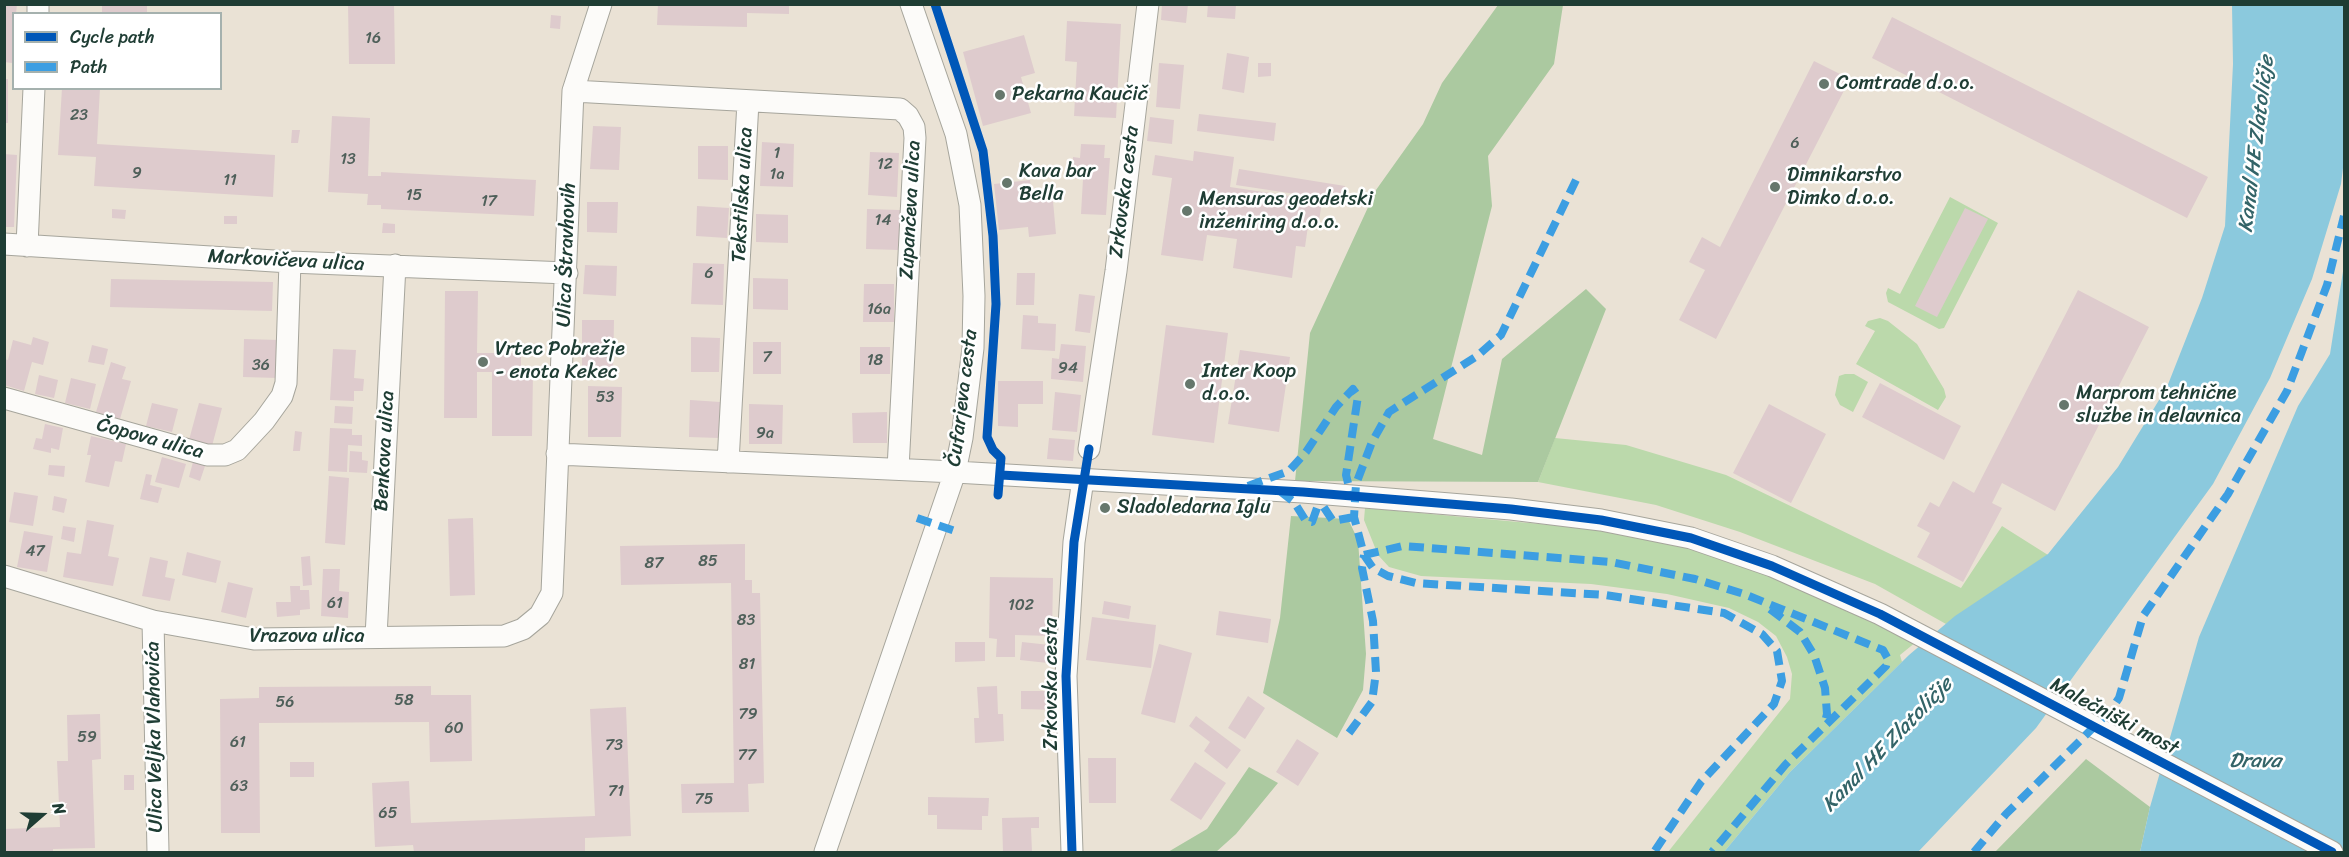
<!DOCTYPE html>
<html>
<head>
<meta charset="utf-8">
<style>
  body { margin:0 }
  #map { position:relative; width:2349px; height:857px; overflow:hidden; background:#eae2d5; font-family:Sriracha,sans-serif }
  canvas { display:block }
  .frame { position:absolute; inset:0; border:6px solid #1f3d34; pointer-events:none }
  .legend { position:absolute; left:12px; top:12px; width:210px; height:78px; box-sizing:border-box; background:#fff; border:2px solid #a5b1ae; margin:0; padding:8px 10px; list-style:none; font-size:18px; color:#1f3d34 }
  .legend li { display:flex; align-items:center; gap:12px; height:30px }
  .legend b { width:30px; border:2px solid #a5b1ae }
  .north { position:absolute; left:12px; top:785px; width:60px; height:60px; -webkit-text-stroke:4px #fff; paint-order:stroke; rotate:70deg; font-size:16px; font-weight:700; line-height:24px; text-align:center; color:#1f3d34 }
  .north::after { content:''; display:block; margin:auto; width:21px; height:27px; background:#1f3d34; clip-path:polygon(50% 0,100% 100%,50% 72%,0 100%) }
</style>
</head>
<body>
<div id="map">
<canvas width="2349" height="857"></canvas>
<div class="frame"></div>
<ul class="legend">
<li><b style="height:8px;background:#0057b8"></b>Cycle path</li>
<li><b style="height:8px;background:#3c9ee2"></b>Path</li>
</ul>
<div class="north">N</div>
</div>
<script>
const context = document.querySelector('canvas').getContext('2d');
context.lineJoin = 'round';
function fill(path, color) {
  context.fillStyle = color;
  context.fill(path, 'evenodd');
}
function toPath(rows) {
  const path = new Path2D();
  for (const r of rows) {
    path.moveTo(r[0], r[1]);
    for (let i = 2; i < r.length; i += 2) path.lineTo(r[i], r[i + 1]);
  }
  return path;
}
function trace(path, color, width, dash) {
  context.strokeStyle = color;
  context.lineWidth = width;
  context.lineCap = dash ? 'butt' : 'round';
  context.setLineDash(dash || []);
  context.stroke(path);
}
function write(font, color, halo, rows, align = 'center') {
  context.font = font + ' Sriracha,sans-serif';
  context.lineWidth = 5;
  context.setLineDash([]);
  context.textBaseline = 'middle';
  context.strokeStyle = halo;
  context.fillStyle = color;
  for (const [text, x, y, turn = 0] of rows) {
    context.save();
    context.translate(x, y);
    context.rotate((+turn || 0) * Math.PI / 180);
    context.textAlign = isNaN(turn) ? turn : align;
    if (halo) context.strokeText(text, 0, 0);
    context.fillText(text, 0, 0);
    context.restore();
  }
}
const green = toPath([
  [1950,197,1998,223,1944,328,1939,329,1888,302,1886,293,1888,288,1900,294],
  [1880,318,1888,321,1917,344,1944,389,1946,397,1938,410,1856,364,1875,331,1865,326,1868,321],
  [1845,374,1854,374,1868,382,1853,412,1840,405,1835,395,1839,376],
  [1555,438,1626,445,1726,475,1961,588,2002,526,2048,555,1946,624,1875,584,1740,532,1656,505,1538,482],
  [1365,508,1595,529,1694,549,1762,570,1916,642,1900,655,1902,662,1790,772,1724,852,1668,852,1790,699,1792,674,1787,657,1776,636,1758,622,1729,608,1667,594,1591,584,1421,576,1389,567,1378,555,1364,520]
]);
const forest = toPath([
  [1498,5,1563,5,1554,64,1488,156,1492,206,1433,439,1482,455,1502,359,1586,289,1606,309,1538,482,1295,481,1310,333,1376,190,1423,124,1442,83],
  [1291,516,1348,519,1358,540,1366,654,1363,690,1337,738,1263,693,1280,618],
  [2086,759,2150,807,2140,852,1995,852],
  [1249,767,1278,783,1236,834,1216,852,1168,852,1207,829]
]);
const water = toPath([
  [2232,5,2344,5,2344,160,2341,184,2312,279,2270,378,2213,484,2036,728,1918,852,1724,852,1790,772,1909,655,1955,616,2048,554,2118,467,2167,387,2202,298,2225,226,2233,64],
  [2344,265,2344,852,2140,852,2150,807,2199,637,2298,406,2330,354]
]);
const building = toPath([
  [4,4,17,4,16,14,14,14,12,63,4,62],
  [102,4,147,4,147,14,102,14],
  [348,4,394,4,395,64,349,64],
  [658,4,789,4,789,14,747,13,747,27,657,25],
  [1162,4,1188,4,1186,23,1161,20],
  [1208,4,1236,4,1235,19,1207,17],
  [551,15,561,16,560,29,550,28],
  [1892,17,2208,177,2187,218,1872,58],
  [1067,21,1121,24,1116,118,1074,116,1077,62,1065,61],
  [1024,35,1035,73,1021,77,1031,113,983,126,963,52],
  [1227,53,1249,57,1244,93,1222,89],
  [1814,61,1850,79,1716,339,1679,320,1705,270,1689,262,1702,237,1720,247],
  [1159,63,1184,65,1180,109,1156,107],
  [1258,63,1271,63,1271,76,1258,77],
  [4,79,8,79,8,123,4,123],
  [62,88,100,88,97,144,275,155,273,197,94,186,96,157,58,155],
  [1199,114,1276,123,1274,141,1197,131],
  [332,116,370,118,368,176,381,176,381,172,536,180,534,216,381,209,381,205,367,205,368,194,328,192],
  [1150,117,1174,120,1172,144,1147,141],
  [593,126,621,127,619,170,590,169],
  [292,130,300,130,298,143,291,143],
  [762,142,794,144,793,187,760,186],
  [1081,144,1105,145,1104,158,1110,158,1106,215,1081,214,1083,179,1072,178,1073,157,1080,158],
  [698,146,728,146,728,180,698,179],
  [1194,151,1234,157,1230,187,1322,201,1319,221,1309,219,1305,247,1296,246,1292,278,1233,268,1237,239,1207,235,1203,261,1161,255,1172,178,1152,175,1155,155,1193,161],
  [870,152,899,153,897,197,868,195],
  [4,154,17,155,14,227,4,227],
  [1239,169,1345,186,1342,201,1236,185],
  [1030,180,1031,192,1052,190,1056,234,1029,237,1028,227,999,230,994,184],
  [587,202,618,202,617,233,587,232],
  [697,206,729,208,727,238,696,236],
  [1965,208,1988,219,1937,317,1915,306],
  [112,209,126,210,125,219,112,218],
  [867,209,900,210,899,250,866,249],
  [756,214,788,215,788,243,756,242],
  [224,216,237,216,237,224,224,224],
  [383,223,395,224,395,233,382,233],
  [693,263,724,264,723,305,691,304],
  [585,265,617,266,616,296,583,294],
  [1017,273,1035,273,1034,305,1016,305],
  [753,278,788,279,788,310,753,309],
  [111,279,273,282,272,311,110,307],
  [864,284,894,284,894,322,863,322],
  [2078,290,2149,327,2055,511,2002,483,1992,503,2002,508,1963,582,1917,557,1930,533,1917,526,1930,502,1939,507,1953,481,1974,493],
  [445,291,478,291,477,353,521,353,521,372,533,372,532,436,492,436,492,372,477,372,477,418,444,418],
  [1079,294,1095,296,1090,333,1075,331],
  [1023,315,1038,316,1038,323,1056,324,1055,351,1021,349],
  [582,320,614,320,613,371,582,370],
  [1166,325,1228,333,1214,443,1152,435],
  [33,337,49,342,43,365,32,362,24,391,4,385,4,359,8,360,13,340,31,345],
  [691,337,720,338,719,372,691,372],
  [244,339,279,340,278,378,243,377],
  [753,342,781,342,781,374,753,374],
  [1061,344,1086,346,1083,382,1051,379,1052,358,1059,359],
  [92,345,108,349,104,365,88,362],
  [860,347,890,347,890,374,860,374],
  [333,349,356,350,354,378,364,379,363,391,354,391,354,401,330,400],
  [1240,350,1290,357,1279,432,1228,424],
  [111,362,126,367,122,379,131,381,120,419,96,412],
  [39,375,58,380,54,398,35,394],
  [71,378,96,384,90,409,65,403],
  [998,381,1043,381,1043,404,1018,404,1018,427,998,426],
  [1880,383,1961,426,1944,460,1862,417],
  [588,386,622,387,621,437,588,437],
  [1055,392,1081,395,1077,432,1052,430],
  [690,400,720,402,719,438,689,437],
  [152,403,178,409,172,432,146,426],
  [199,403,222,408,212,446,189,440],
  [749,404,783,405,782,444,749,444],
  [1769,404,1826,434,1791,503,1733,473],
  [335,406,353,407,352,424,334,423],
  [887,412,887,443,853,443,852,413],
  [45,424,63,428,59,450,51,448,51,453,33,449,36,438,42,439],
  [330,428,352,429,352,435,362,435,362,446,348,445,347,472,328,471],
  [295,431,302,432,300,451,293,451],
  [91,436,126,444,122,462,115,461,109,487,85,482,91,455,87,455],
  [1049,438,1075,440,1073,461,1047,459],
  [350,451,362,452,362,460,368,461,367,473,349,472],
  [162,457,186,464,179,488,155,482],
  [193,462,205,466,200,481,189,477],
  [49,465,65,466,64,477,48,475],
  [146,474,152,475,150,485,162,488,158,503,140,499],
  [329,476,349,478,345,545,325,543],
  [14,492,38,496,33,526,9,522],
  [54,496,67,499,64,513,52,510],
  [473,518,475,595,450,596,448,519],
  [87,520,114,525,108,556,119,558,113,586,63,577,67,552,81,554],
  [63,526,76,528,74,542,61,539],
  [24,531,53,536,47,572,17,567],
  [745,544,745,580,752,580,752,593,760,593,764,783,748,784,749,812,682,813,681,784,734,783,731,583,621,585,620,546],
  [187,552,221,561,216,583,182,575],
  [310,556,312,585,303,586,301,557],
  [150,557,168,561,165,577,175,579,170,601,142,596],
  [323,569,340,569,339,591,349,592,348,618,321,616],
  [990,577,1053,578,1052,636,1015,635,1015,657,996,657,997,639,989,638],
  [228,582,253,588,246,618,221,612],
  [290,586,300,586,300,590,309,590,310,609,300,610,300,615,277,617,276,602,291,602],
  [1104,601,1131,606,1129,619,1102,614],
  [1219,611,1271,619,1268,643,1216,635],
  [1092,617,1156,625,1151,668,1086,660],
  [955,642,985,642,985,661,955,662],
  [1022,642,1059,646,1057,664,1020,660],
  [1159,644,1192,653,1175,723,1141,714],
  [431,686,431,695,471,695,472,761,430,762,429,722,259,723,260,833,221,833,220,699,259,698,259,687],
  [997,686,998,714,1003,714,1004,741,975,743,974,718,979,718,977,687],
  [1021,691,1057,691,1057,710,1021,709],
  [1248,696,1265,708,1245,739,1228,728],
  [626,707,631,836,585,838,585,851,414,852,413,845,375,847,372,783,409,781,411,823,595,816,590,709],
  [100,714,101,759,92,760,95,848,53,849,53,852,4,852,4,829,60,827,57,761,68,761,67,715],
  [1196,716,1241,750,1227,769,1204,751,1210,742,1189,726],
  [1297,739,1319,753,1298,786,1276,772],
  [1088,758,1116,758,1116,803,1089,803],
  [290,762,314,762,314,777,290,777],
  [1195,762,1226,783,1201,820,1170,800],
  [124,775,134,775,134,790,124,790],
  [928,797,989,798,988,816,982,816,982,830,937,829,937,815,928,815],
  [1039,817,1039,828,1031,828,1032,852,1003,852,1002,818]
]);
const minor = toPath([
  [38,14,38,4],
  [573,91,900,109,908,116,914,127,915,138,898,469],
  [4,244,290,262,567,273],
  [27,246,34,88],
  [4,398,207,455,225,455,237,450,264,421,282,396,286,383,290,262],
  [1089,449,1116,271,1148,4],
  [557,454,955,472,1303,492,1511,509,1601,520,1691,538,1772,566,1880,614,2332,852],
  [728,462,748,102],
  [4,576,153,621,254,639,504,636,523,629,540,615,552,593,573,91,601,4],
  [153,621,158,852],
  [376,637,395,265],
  [825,852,955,472,962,438,973,348,974,296,970,205,956,134,911,4],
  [1072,852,1066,676,1074,542,1083,479]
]);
const quiet = toPath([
  [1576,180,1501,335,1477,356,1389,412,1372,442,1356,484,1354,517,1364,555,1373,568,1388,576,1416,583,1605,595,1724,613,1762,634,1777,651,1782,681,1774,704,1701,782,1654,852],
  [1248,486,1289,471,1306,452,1336,407,1353,389,1358,396,1346,475,1352,499],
  [1280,491,1294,502,1306,521,1312,522,1317,508,1323,506,1333,521,1354,517],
  [917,518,955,531],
  [1364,555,1403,546,1611,562,1695,579,1744,594,1883,650,1888,659,1886,666,1786,764,1712,852],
  [1770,609,1800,632,1814,655,1825,688,1827,714,1824,726],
  [1349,733,1372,702,1376,672,1373,621,1362,568,1364,555],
  [1974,852,2006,814,2111,710,2119,698,2143,616,2228,494,2287,391,2327,285,2344,216]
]);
const cycleway = toPath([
  [935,4,983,151,993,236,996,304,987,437,993,450,1001,458,998,495],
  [1001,475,1303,492,1511,509,1601,520,1691,538,1772,566,1880,614,2332,852],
  [1072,852,1066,676,1074,542,1089,449]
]);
const markers = [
  [1824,84,6,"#66776c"],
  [1000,95,6,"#66776c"],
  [1007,183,6,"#66776c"],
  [1775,187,6,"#66776c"],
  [1187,211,6,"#66776c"],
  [483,362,6,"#66776c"],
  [1190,384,6,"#66776c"],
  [2064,405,6,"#66776c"],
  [1105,508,6,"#66776c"]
];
const numberNames = [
  ["16",373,39],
  ["23",79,116],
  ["6",1795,144],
  ["1",777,154],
  ["13",348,160],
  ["12",885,165],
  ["9",137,174],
  ["1a",777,175],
  ["11",230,181],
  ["15",414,196],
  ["17",489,202],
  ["14",883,221],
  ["6",709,274],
  ["16a",879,310],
  ["7",767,358],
  ["18",875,361],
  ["36",261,366],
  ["94",1068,369],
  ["53",605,398],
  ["9a",765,434],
  ["47",35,552],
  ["85",708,562],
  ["87",654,564],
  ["61",335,604],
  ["102",1021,606],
  ["83",746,621],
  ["81",747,665],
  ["58",404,701],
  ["56",285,703],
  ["79",748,715],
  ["60",454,729],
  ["59",87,738],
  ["61",238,743],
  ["73",614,746],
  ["77",747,756],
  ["63",239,787],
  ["71",616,792],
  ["75",704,800],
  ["65",388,814]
];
const poiNames = [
  ["Comtrade d.o.o.",1836,84],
  ["Pekarna Kaučič",1012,95],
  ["Kava bar",1019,172],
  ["Bella",1019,195],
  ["Dimnikarstvo",1787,176],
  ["Dimko d.o.o.",1787,199],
  ["Mensuras geodetski",1199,200],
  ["inženiring d.o.o.",1199,223],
  ["Vrtec Pobrežje",495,350],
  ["- enota Kekec",495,373],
  ["Inter Koop",1202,372],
  ["d.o.o.",1202,395],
  ["Marprom tehnične",2076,394],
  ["službe in delavnica",2076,417],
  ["Sladoledarna Iglu",1117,508]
];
const streetNames = [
  ["Zrkovska cesta",1125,192,-83],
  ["Tekstilska ulica",743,195,-87],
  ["Zupančeva ulica",911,210,-87],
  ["Ulica Štravhovih",567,255,-88],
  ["Markovičeva ulica",286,261,3],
  ["Čufarjeva cesta",963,398,-83],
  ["Čopova ulica",150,439,15],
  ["Benkova ulica",385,451,-87],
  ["Vrazova ulica",307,637],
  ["Zrkovska cesta",1052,684,-90],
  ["Malečniški most",2114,717,28],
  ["Ulica Veljka Vlahovića",155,737,-91]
];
const waterNames = [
  ["Kanal HE Zlatoličje",2257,144,-83],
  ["Kanal HE Zlatoličje",1888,745,-46],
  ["Drava",2255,762]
];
fill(green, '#bbd9ab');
fill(forest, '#abc9a0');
fill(water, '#8bc9dd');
fill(building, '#decbcd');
trace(minor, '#a6a59c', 23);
trace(minor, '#fcfbf9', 21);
trace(quiet, '#3c9ee2', 8, [15, 8]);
trace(cycleway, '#0057b8', 9);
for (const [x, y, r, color] of markers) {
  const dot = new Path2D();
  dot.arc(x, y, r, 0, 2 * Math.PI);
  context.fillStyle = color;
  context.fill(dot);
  trace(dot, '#fff', 2);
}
write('16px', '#4f605a', null, numberNames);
write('20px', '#1f3d34', '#fff', poiNames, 'left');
write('20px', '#1f3d34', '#fff', streetNames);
write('italic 21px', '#336468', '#fff', waterNames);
</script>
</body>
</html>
